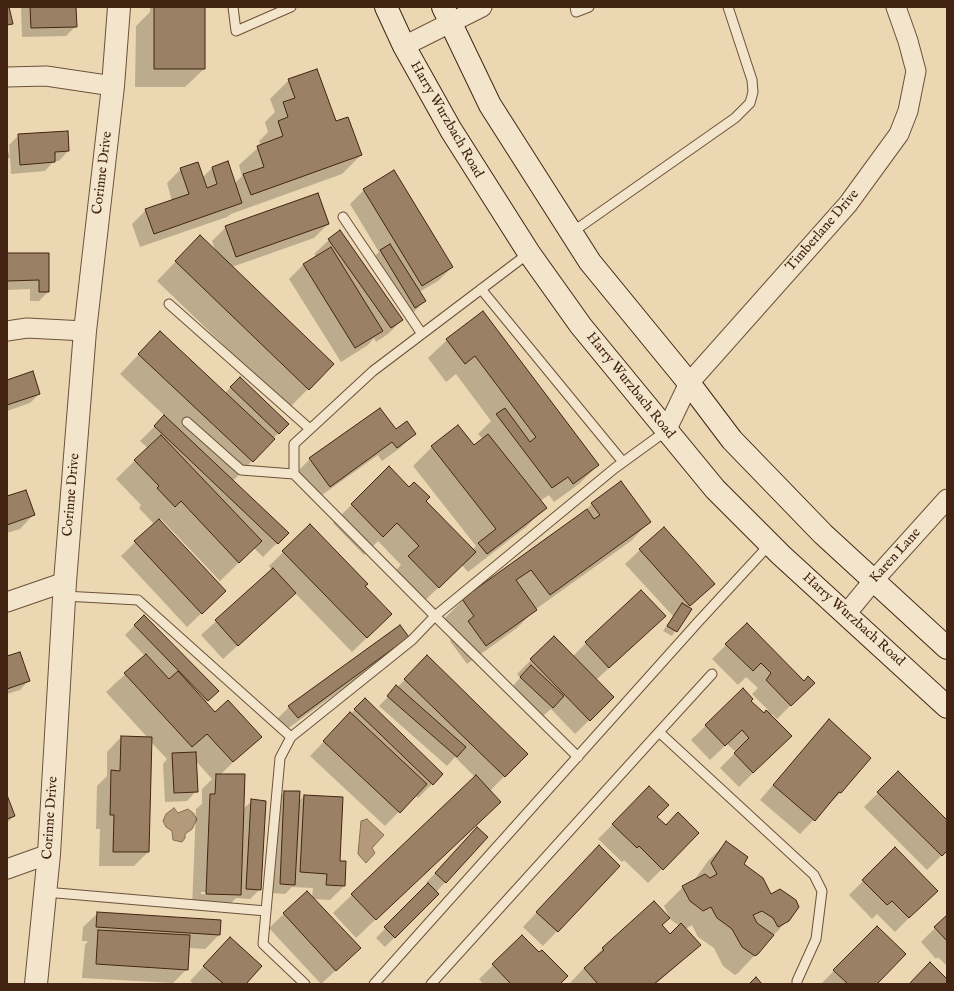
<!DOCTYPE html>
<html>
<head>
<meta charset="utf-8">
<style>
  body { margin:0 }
  #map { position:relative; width:954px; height:991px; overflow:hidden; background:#ebd7b1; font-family:"IM FELL English",serif }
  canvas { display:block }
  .frame { position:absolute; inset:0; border:8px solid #432412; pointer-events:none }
</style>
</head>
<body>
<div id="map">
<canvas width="954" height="991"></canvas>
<div class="frame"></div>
</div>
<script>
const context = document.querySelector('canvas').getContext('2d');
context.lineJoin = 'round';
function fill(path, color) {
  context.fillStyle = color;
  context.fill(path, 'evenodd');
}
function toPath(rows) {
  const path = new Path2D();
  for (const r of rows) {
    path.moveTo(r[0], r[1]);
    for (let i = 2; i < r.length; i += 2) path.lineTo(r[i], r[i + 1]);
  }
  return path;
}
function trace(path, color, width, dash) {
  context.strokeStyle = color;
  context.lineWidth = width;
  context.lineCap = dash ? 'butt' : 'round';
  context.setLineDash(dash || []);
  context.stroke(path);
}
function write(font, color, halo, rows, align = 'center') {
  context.font = font + ' "IM FELL English",serif';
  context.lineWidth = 3;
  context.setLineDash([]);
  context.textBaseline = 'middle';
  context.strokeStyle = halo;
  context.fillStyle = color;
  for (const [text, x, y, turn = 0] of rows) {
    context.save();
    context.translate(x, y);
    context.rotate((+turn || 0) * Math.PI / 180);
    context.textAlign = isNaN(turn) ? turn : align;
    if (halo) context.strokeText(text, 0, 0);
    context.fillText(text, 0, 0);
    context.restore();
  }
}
const water = toPath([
  [174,808,178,813,188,809,193,813,197,819,192,829,185,834,185,838,182,842,173,840,172,831,166,827,163,821,166,814,174,808],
  [367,819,384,835,372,848,375,853,366,863,358,854,361,821,367,819]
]);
const shadow = toPath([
  [21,7,75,7,76,26,66,36,22,37],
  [150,7,204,7,204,69,185,87,135,87,136,26,150,12],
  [289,80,335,123,361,155,342,174,231,214,227,217,140,247,132,224,146,210,172,201,167,183,181,169,202,178,212,168,227,163,234,184,242,176,239,165,261,145,259,141,268,132,265,122,275,112,270,99],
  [67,132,68,151,59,161,54,161,45,171,11,174,10,157,7,160,7,149,10,156,9,145,19,135],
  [364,190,452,267,438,281,419,292,424,301,415,311,405,316,371,260,379,252,350,204],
  [328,224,314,238,232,267,333,364,289,408,157,281,182,255,215,250,212,241,226,227],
  [329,240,402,320,388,334,376,342,374,338,368,345,341,362,289,279,303,265,317,257,314,254],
  [7,254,48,254,48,292,39,301,30,301,30,289,7,290],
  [483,312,598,465,579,484,554,502,549,495,540,501,545,508,526,527,468,572,462,565,419,606,390,576,401,565,378,541,364,555,333,523,389,468,472,550,476,546,413,466,432,447,473,447,483,439,478,434,491,421,456,374,446,382,428,358,447,340],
  [142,351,225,393,240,378,287,424,233,481,287,533,263,557,254,548,220,581,161,519,159,521,210,605,187,627,121,556,154,524,139,508,141,505,116,479,148,448,140,441,165,416,120,374],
  [7,381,39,394,30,403,7,411],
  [396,431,414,434,400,448,382,461,378,455,315,500,296,473,310,459],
  [7,497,34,514,20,529,7,533],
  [592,504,649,522,631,541,536,609,517,628,467,664,450,641,456,635,444,619,463,600,580,515],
  [310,526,364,586,377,628,352,652,295,593,223,659,201,635,272,570,269,566],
  [640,550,714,584,688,608,690,609,672,636,663,631,673,616,625,564],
  [144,616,217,691,205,703,215,713,260,736,220,775,243,809,252,801,260,889,250,899,236,898,226,908,192,907,196,809,202,804,202,789,212,779,195,760,196,791,187,801,165,802,163,764,167,759,150,741,148,852,134,866,99,866,100,829,96,829,97,786,107,776,107,752,121,737,148,738,106,692,145,656,125,635],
  [201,892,228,893,228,895,201,894],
  [747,624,804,682,813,683,777,719,772,714,770,716,790,736,739,787,720,768,736,752,727,744,710,760,691,740,743,689,750,701,763,714,768,710,752,694,758,688,746,677,738,685,712,659],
  [650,630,596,680,613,697,575,734,551,709,543,716,512,687,520,678,517,674,554,637,573,656,586,643],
  [408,637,394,651,283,732,275,721,289,707],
  [7,657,29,680,20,690,7,694],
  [427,657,526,754,490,791,481,820,356,938,333,913,475,777,455,757,447,766,379,706],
  [365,699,442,774,418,798,415,795,385,826,310,756],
  [829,720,870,758,840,793,800,834,760,800],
  [898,773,947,822,947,850,927,870,864,807],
  [649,788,656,817,665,826,698,833,648,883,624,860,622,862,598,839],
  [284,792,298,802,304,796,339,862,344,886,330,900,314,899,345,962,321,984,269,928,307,892,312,897,313,888,292,887,285,894,271,893,275,801],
  [7,798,14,816,7,823],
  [468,838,487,838,436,892,438,894,385,947,376,938,428,885,426,883],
  [726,843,742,864,771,895,788,920,738,973,735,975,723,966,714,948,698,937,692,925,685,929,700,945,656,984,569,984,603,948,661,925,670,935,680,926,671,920,664,906,683,887,693,882,708,861],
  [895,849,936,891,895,932,877,914,872,919,849,895],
  [585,861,619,866,543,946,523,927],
  [98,913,219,935,205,949,189,948,187,969,173,983,82,978,85,945,88,941,82,941,83,927],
  [947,916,947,966,938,957,936,959,921,942],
  [877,927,875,984,821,984],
  [522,937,559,984,483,984,479,979],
  [230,938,244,984,194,984,190,981]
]);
const building = toPath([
  [7,7,9,7,13,24,7,25,7,7],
  [30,7,76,7,77,27,31,28,30,7],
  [154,7,205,7,205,69,154,69,154,7],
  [317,69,336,121,348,117,362,155,251,195,243,174,264,167,257,146,283,136,278,121,288,117,283,102,295,98,288,79,317,69],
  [68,131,69,151,55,152,55,162,20,165,18,134,68,131],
  [228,161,242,203,154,234,145,209,189,194,180,168,198,162,207,188,217,184,212,167,228,161],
  [394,170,453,267,422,286,363,189,394,170],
  [318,193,329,224,236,257,225,226,318,193],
  [340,230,403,320,391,328,328,239,340,230],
  [200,235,334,364,309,390,175,261,200,235],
  [390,244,426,301,415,308,380,250,390,244],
  [331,247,383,331,355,348,303,264,331,247],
  [7,253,49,253,49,292,39,292,39,280,7,281,7,253],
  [483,311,599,465,573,484,568,477,552,488,496,414,505,408,530,442,536,437,475,356,465,364,446,339,483,311],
  [160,331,275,439,253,462,138,354,160,331],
  [33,371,40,394,7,405,7,380,33,371],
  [240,377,289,424,279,434,230,387,240,377],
  [380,408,396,429,407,421,416,434,397,448,392,442,330,487,309,458,380,408],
  [164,415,289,533,278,544,154,426,164,415],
  [458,425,474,445,488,434,547,508,487,554,478,543,496,529,431,446,458,425],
  [161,435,262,541,239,563,181,501,175,507,157,488,159,486,134,460,161,435],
  [389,466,409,487,414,482,430,497,426,501,476,552,439,588,408,556,419,546,397,523,383,537,351,504,389,466],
  [621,481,651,522,550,595,531,570,516,580,537,610,486,646,468,621,474,616,462,599,587,509,594,519,600,515,591,503,621,481],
  [26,490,35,515,7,525,7,496,26,490],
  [159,519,226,591,202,614,134,541,159,519],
  [310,524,368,584,365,586,392,614,367,638,282,551,310,524],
  [664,527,715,584,690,606,639,549,664,527],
  [273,568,296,593,238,646,215,620,273,568],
  [641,590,666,616,609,668,585,642,641,590],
  [682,603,692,609,677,632,667,626,682,603],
  [144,615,219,691,208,701,134,625,144,615],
  [747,623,804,681,808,676,815,683,791,706,766,680,771,673,761,663,753,671,725,644,747,623],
  [400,625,409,637,298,718,288,706,400,625],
  [554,636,614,697,590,721,530,659,554,636],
  [20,652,30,681,7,689,7,656,20,652],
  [146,654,169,679,178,671,215,712,228,700,262,737,233,762,207,734,192,747,124,673,146,654],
  [427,655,528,754,505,777,404,679,427,655],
  [531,665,564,696,553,708,520,677,531,665],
  [396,685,466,747,457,757,387,696,396,685],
  [743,688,753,699,751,701,764,713,766,710,792,736,753,773,734,753,749,738,742,730,725,746,705,725,743,688],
  [365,698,443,774,433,785,354,709,365,698],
  [350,712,427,784,400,813,323,741,350,712],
  [829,719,871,758,841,793,839,792,815,821,773,785,829,719],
  [121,736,152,737,149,852,113,852,114,815,110,815,111,770,120,771,121,736],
  [196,752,198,792,174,793,172,753,196,752],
  [898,771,947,820,947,851,942,856,877,792,898,771],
  [216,774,245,774,241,895,206,894,210,794,215,794,216,774],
  [476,775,501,802,376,920,351,894,476,775],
  [649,786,669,805,657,817,666,825,678,812,699,833,663,870,639,846,637,848,612,824,649,786],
  [284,791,300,791,295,885,280,884,284,791],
  [7,795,15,816,7,819,7,795],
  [304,795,343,797,340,861,346,861,345,886,326,885,327,874,300,872,304,795],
  [251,799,266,801,261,890,246,889,251,799],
  [477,827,488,837,446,883,435,873,477,827],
  [726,841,748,857,744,864,763,878,771,894,780,889,796,900,799,907,789,921,778,927,773,918,762,911,753,915,757,923,774,935,758,954,755,956,742,947,732,929,717,918,711,907,703,911,690,901,682,886,705,874,710,878,717,874,711,863,726,841],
  [599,845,620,866,558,932,536,912,599,845],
  [895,847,938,891,909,918,892,901,887,905,862,880,895,847],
  [428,883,439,894,395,938,384,927,428,883],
  [307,891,361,948,336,971,283,913,307,891],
  [654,901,670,918,662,925,670,934,681,923,701,945,654,984,598,984,584,968,604,950,602,948,654,901],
  [97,912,221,920,220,935,96,927,97,912],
  [947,915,947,941,934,927,947,915],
  [877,926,906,954,877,984,848,984,833,970,877,926],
  [98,930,190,935,188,970,96,964,98,930],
  [522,935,539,952,542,950,568,976,560,984,511,984,492,964,522,935],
  [230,937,262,966,246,984,224,984,203,966,230,937],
  [930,962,947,979,947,984,909,984,930,962],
  [756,977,762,984,749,984,756,977]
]);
const service = toPath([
  [233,7,236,31,291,7],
  [575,7,576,12,589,7],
  [343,217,422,334],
  [571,233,735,118,750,103,753,92,752,80,728,7],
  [481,289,623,462],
  [169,304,310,429],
  [187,422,241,470,294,474,435,616,412,640,291,737],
  [294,474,294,444,373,371,529,253],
  [64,596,138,600,291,737,280,758,263,944,305,984],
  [659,732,712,674],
  [578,757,435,616,615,468,666,431],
  [45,892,266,911],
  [374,984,699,621,770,544],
  [431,984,659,732,814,875,822,891,816,939,797,981,797,984]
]);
const minor = toPath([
  [404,46,482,7],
  [7,77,46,76,113,86],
  [7,331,27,328,85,331],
  [666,431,689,383,848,204,899,134,908,111,916,71,908,41,896,7],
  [7,602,65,582],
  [846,614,874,580,947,499],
  [7,869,49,854]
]);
const tertiary = toPath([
  [36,984,49,854,65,582,85,331,113,86,119,7]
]);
const secondary = toPath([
  [386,7,404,46,451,130,529,253,581,326,715,489,781,555,947,707],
  [443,7,490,105,590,262,689,383,732,440,823,534,947,648]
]);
const streetNames = [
  ["Harry Wurzbach Road",446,120,60],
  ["Corinne Drive",103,173,-83],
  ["Timberlane Drive",823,231,-49],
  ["Harry Wurzbach Road",630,386,51],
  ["Corinne Drive",72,495,-85],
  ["Karen Lane",896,556,-48],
  ["Harry Wurzbach Road",853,620,42],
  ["Corinne Drive",51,818,-86]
];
fill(water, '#b29a7b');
trace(water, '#866b51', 1);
fill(shadow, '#0003');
fill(building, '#9a8165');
trace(building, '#432412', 1);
trace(service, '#6d513a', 11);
trace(minor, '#6d513a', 21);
trace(tertiary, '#6d513a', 24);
trace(secondary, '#432412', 24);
trace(service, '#f2e5cc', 9);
trace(minor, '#f2e5cc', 19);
trace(tertiary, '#f2e5cc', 22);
trace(secondary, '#f2e5cc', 22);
write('14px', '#432412', '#f2e5cc', streetNames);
</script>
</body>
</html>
